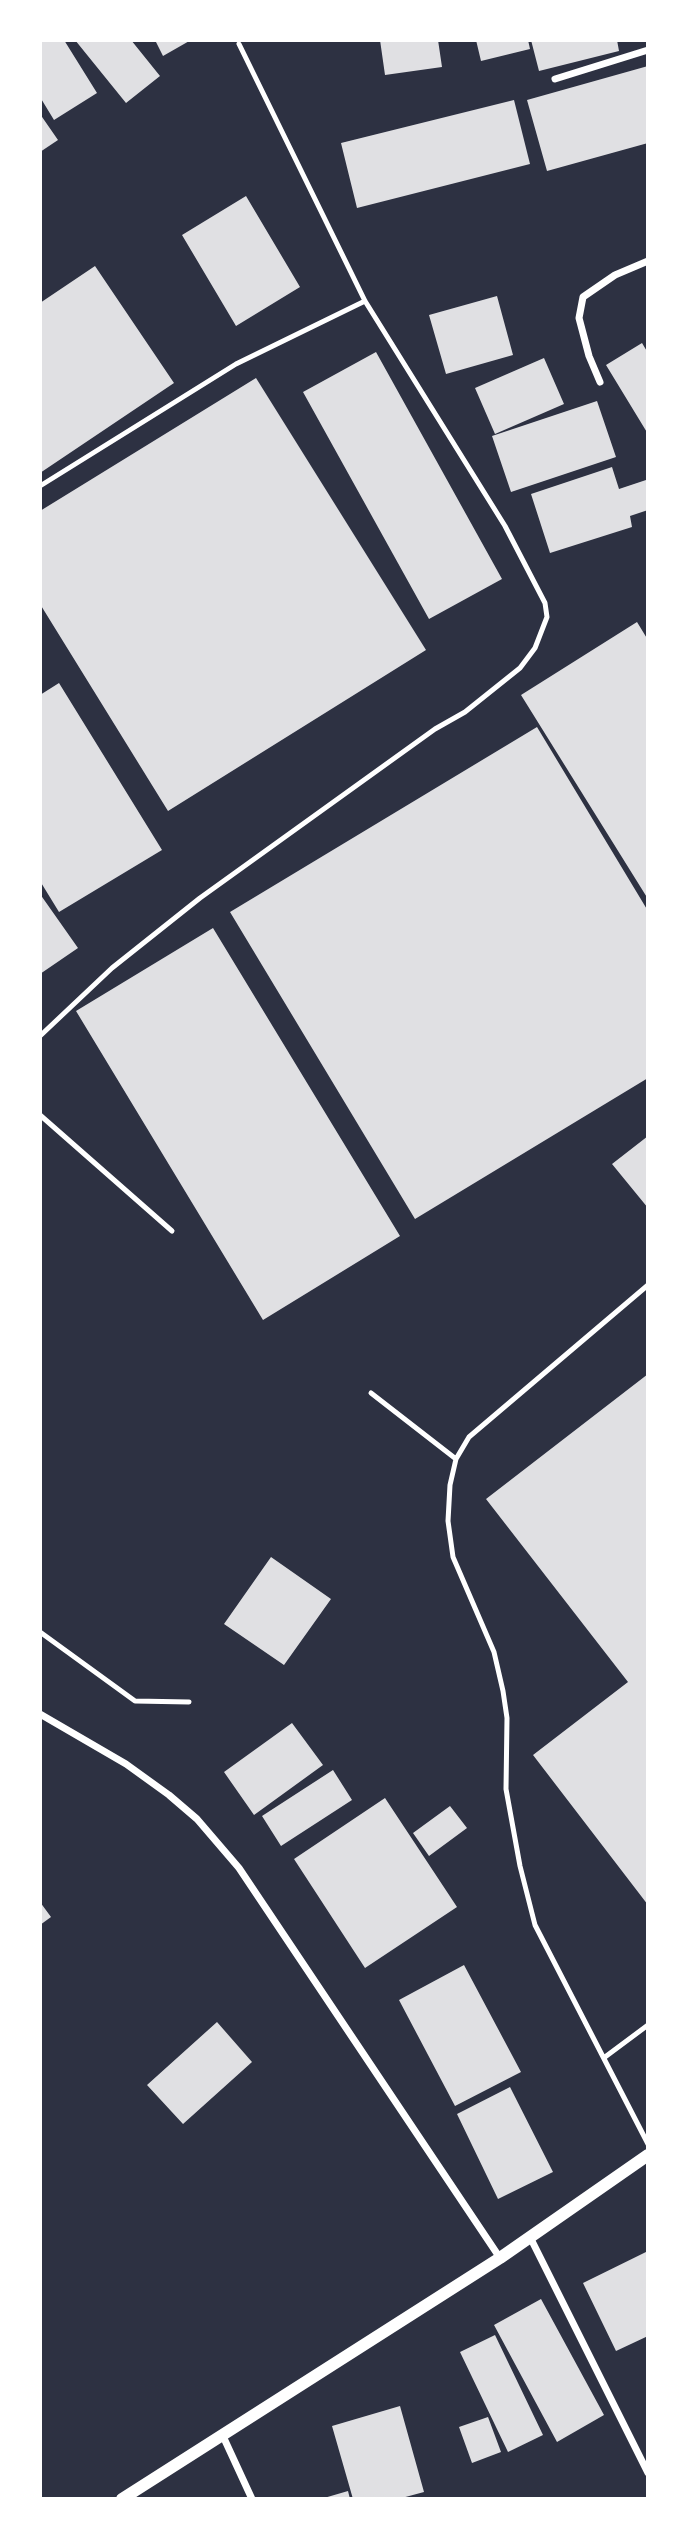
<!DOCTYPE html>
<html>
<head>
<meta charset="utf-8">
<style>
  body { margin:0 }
  #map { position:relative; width:688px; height:2539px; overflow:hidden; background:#2d3142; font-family:"Space Grotesk",sans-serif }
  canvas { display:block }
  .frame { position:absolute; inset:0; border:42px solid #fff; pointer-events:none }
</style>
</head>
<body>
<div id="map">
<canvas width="688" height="2539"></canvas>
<div class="frame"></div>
</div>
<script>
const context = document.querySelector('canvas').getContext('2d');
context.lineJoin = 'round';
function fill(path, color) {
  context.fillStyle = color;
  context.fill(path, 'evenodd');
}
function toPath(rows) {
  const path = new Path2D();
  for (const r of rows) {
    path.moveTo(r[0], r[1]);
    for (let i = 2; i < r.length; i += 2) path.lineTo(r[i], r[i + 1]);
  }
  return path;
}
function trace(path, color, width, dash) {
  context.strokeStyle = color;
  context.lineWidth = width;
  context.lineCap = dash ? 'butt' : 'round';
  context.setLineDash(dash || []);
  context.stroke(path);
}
const building = toPath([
  [40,40,64,40,97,93,54,120,40,97],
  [75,40,131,40,160,76,126,103],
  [155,40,191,40,163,56],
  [380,40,438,40,442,67,385,75],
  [476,40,528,40,530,49,481,61],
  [531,40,617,40,619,51,539,71],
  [648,66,648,143,547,171,527,100],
  [514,100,530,164,357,208,341,143],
  [40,114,58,140,40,152],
  [246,196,300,287,236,326,182,235],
  [95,266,174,383,40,473,40,303],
  [497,296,513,355,446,374,429,315],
  [642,343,648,353,648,434,606,365],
  [376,352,502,579,429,619,303,392],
  [544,358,564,404,495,434,475,388],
  [256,378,426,650,168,811,40,604,40,511],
  [597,401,616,457,511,492,492,436],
  [612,467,619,489,646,480,648,510,630,516,632,527,550,553,531,494],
  [637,622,648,640,648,899,521,695],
  [59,683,162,850,59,912,40,881,40,695],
  [537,727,648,911,648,1078,415,1219,230,912],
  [40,894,78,948,40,974],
  [213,928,400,1236,263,1320,76,1011],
  [648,1136,648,1208,612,1164],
  [648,1374,648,1905,533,1755,628,1682,486,1499],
  [271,1557,331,1599,284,1665,224,1624],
  [292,1723,323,1765,254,1815,224,1772],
  [333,1770,352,1800,281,1846,262,1816],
  [385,1798,457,1907,365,1968,294,1859],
  [450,1806,467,1828,429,1856,413,1833],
  [40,1902,51,1917,40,1925],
  [464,1965,521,2072,455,2106,399,2000],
  [217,2022,252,2062,183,2124,147,2085],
  [510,2087,553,2172,498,2199,457,2114],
  [648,2251,648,2336,616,2351,583,2283],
  [541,2299,604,2415,557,2442,494,2325],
  [495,2335,543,2435,508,2452,460,2352],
  [400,2406,424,2492,398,2499,353,2499,332,2426],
  [488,2417,501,2452,472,2463,459,2427],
  [348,2491,350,2499,324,2499,324,2498]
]);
const service = toPath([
  [40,486,236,364,365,301],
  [40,1036,112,968,200,898,435,729,465,712,520,668,535,648,547,617,545,603,505,526,365,301,239,44],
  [40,1115,172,1231],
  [648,1285,469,1437,456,1459,450,1485,448,1521,453,1557,494,1652,503,1691,507,1718,506,1789,520,1866,535,1925,648,2144],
  [371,1393,456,1459],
  [40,1632,135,1701,189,1702],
  [605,2057,648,2025]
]);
const minor = toPath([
  [555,79,648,50],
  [600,382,589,356,579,318,583,297,615,275,648,261],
  [40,1714,126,1764,169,1795,197,1819,239,1868,500,2258],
  [530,2237,648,2473],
  [222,2434,252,2499]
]);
const tertiary = toPath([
  [122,2499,500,2258,648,2155]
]);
fill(building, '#e0e0e3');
trace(service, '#fff', 5);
trace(minor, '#fff', 7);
trace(tertiary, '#fff', 12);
</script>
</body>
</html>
